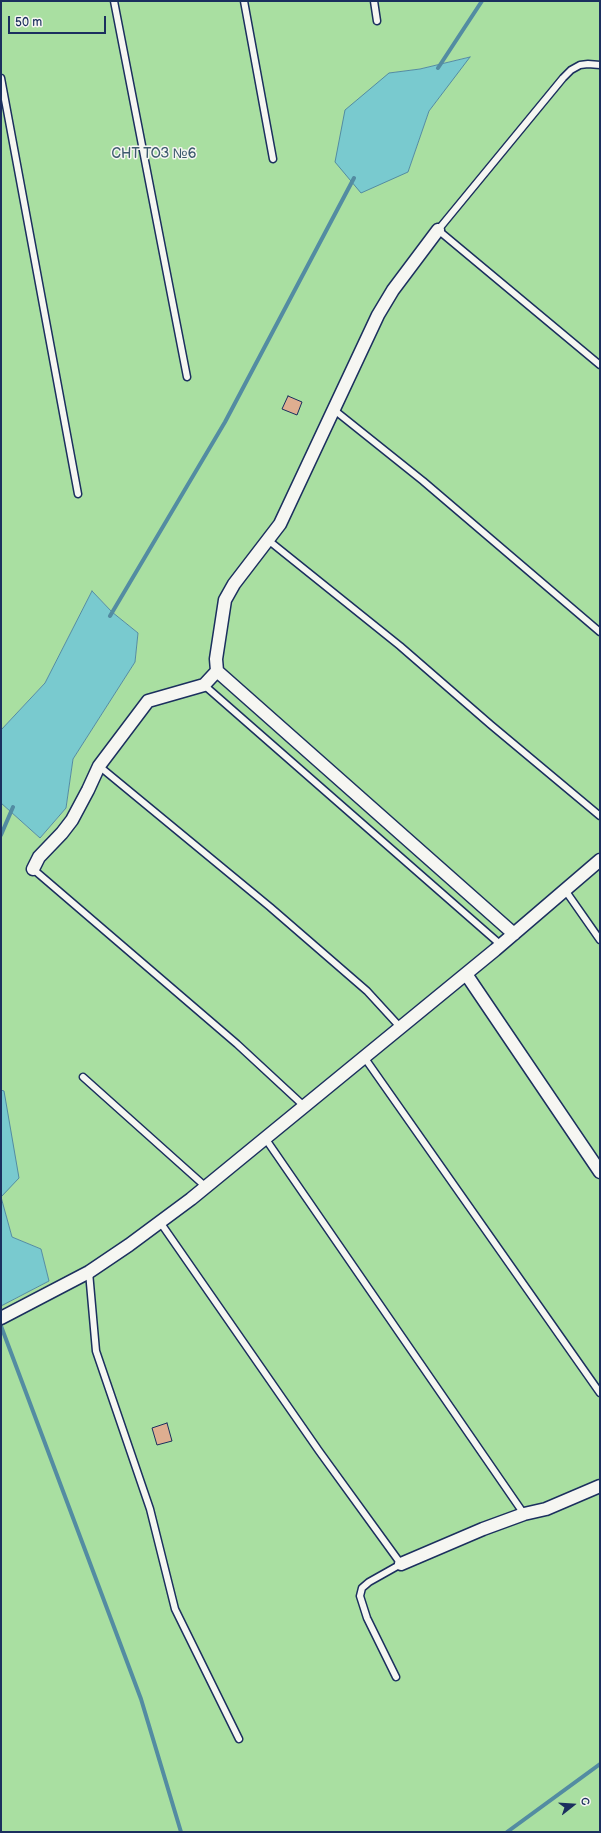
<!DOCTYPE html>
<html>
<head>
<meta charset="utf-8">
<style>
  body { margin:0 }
  #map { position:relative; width:601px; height:1833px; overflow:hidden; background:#efe0d5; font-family:"Balsamiq Sans",sans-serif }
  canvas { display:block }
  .frame { position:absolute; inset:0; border:2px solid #1b2f5e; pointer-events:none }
  .north { position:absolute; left:553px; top:1785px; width:40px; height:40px; -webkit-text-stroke:3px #f6f6f2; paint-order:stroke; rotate:73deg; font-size:11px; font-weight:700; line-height:16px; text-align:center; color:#1b2f5e }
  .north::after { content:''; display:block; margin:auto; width:14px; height:18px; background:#1b2f5e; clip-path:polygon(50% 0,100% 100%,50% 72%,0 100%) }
  .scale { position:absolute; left:8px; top:16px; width:98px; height:18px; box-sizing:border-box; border:2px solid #1b2f5e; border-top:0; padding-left:5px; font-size:12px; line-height:14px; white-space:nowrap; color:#1b2f5e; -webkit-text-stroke:3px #f6f6f2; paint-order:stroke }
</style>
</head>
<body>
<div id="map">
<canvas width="601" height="1833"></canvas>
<div class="frame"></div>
<div class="north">С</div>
<div class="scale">50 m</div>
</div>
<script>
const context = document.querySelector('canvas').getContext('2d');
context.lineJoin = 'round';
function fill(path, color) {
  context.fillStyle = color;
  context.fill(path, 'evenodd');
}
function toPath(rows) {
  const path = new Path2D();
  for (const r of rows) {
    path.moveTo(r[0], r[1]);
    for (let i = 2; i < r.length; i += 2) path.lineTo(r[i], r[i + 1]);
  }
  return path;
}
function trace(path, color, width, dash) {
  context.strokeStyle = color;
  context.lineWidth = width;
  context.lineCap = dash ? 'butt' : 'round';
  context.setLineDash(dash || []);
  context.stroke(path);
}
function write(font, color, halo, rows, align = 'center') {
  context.font = font + ' "Balsamiq Sans",sans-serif';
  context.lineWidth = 3;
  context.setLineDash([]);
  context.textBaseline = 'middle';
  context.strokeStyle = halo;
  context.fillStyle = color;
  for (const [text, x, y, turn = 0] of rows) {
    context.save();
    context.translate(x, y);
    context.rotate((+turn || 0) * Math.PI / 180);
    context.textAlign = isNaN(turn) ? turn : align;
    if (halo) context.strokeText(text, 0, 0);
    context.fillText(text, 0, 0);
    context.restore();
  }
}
const green = toPath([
  [1,1,600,1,600,1832,1,1832,1,1306,49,1281,41,1249,12,1237,1,1197,4,1092,1,1090,1,803,40,838,66,808,73,759,135,662,138,633,112,612,92,591,45,683,1,730],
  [469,57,429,111,408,172,390,73,420,69]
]);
const water = toPath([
  [470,57,429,111,408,172,361,193,335,162,345,110,389,73,420,69,470,57],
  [92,591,112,612,138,633,135,662,73,759,66,808,40,838,1,803,1,730,45,683,92,591],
  [1,1090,4,1091,19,1178,1,1197,12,1237,41,1249,49,1281,1,1306,1,1090]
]);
const stream = toPath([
  [438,68,482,1],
  [110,616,225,422,354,178],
  [1,835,13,807],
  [1,1326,141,1699,181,1832],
  [507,1832,600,1764]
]);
const building = toPath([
  [288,396,302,402,297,415,282,409,288,396],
  [167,1423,172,1441,157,1445,152,1428,167,1423]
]);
const lane = toPath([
  [114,1,187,377],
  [244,1,273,159],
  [374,1,377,21],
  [600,65,588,64,580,65,571,70,563,78,438,230,600,365],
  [1,78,78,494],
  [333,409,423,481,600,632],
  [268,540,400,646,491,725,600,816],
  [204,685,501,945],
  [99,766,270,907,367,991,400,1027],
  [33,869,237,1044,304,1106],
  [565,890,600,940],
  [364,1057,600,1393],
  [83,1077,206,1187],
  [265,1138,524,1514],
  [160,1222,319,1451,401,1564,369,1582,362,1588,360,1596,367,1618,396,1677],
  [89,1272,96,1351,150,1509,175,1609,239,1739]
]);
const street = toPath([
  [217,671,514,934],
  [33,869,39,857,62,833,72,820,88,790,99,766,148,701,204,685,217,671,216,659,225,600,234,584,280,524,378,315,393,290,438,230],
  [466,974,600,1172],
  [1,1318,89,1272,129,1245,191,1199,495,950,600,860],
  [401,1564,483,1529,524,1514,546,1509,600,1486]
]);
const parkNames = [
  ["СНТ ТОЗ №6",154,154]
];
fill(green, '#a9dfa1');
fill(water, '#79cacf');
trace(water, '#538ca2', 1);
trace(stream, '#538ca2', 4);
fill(building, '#deae90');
trace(building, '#1b2f5e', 1);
trace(lane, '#1b2f5e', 9);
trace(street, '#1b2f5e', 15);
trace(lane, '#f6f6f2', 6);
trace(street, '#f6f6f2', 12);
write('14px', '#3e5b6f', '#f6f6f2', parkNames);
</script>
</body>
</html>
